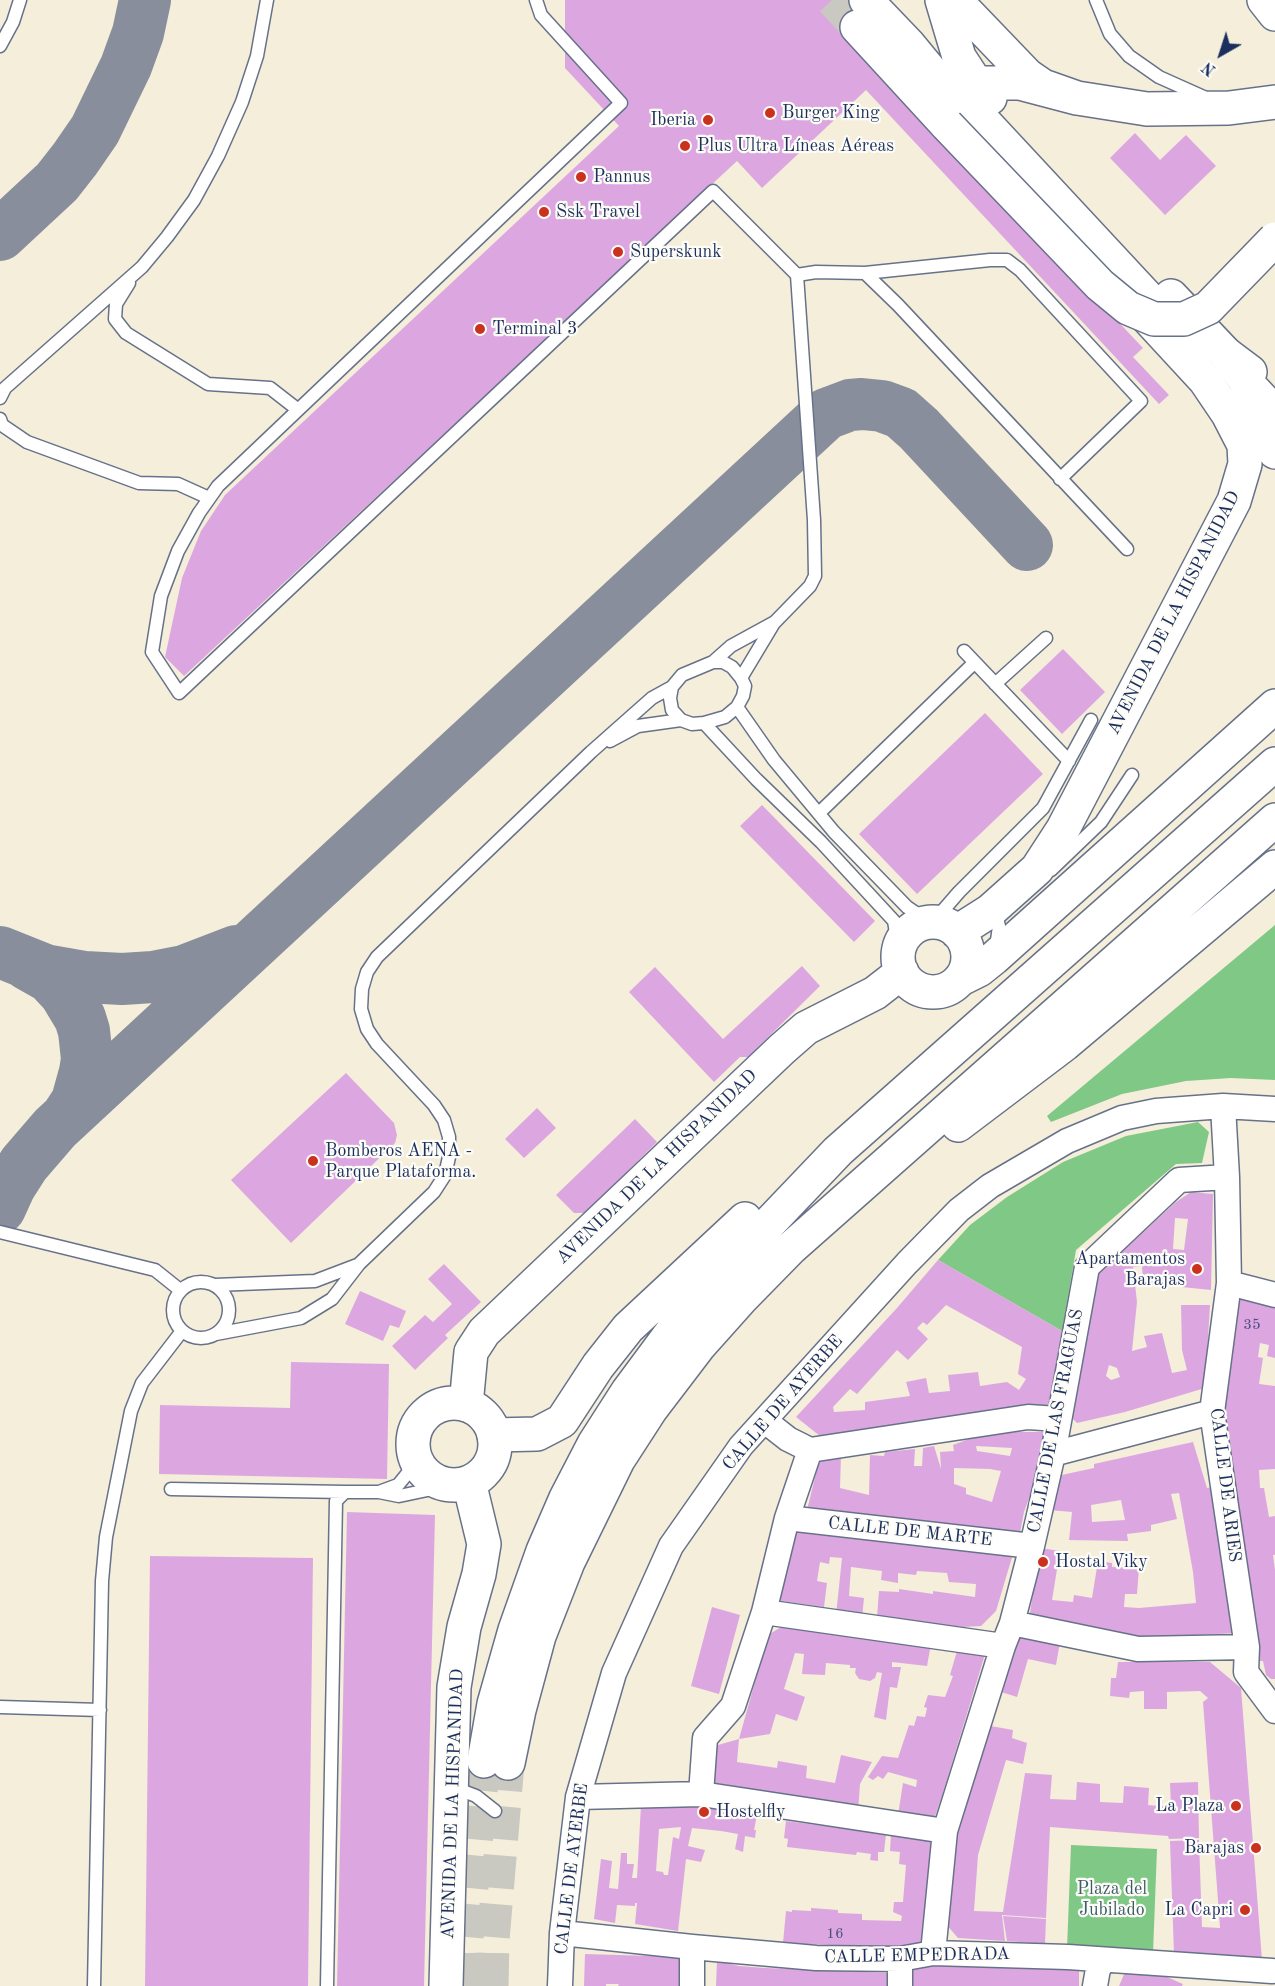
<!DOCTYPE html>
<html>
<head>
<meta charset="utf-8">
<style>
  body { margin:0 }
  #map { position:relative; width:1275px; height:1986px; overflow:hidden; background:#f4eeda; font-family:"Old Standard TT",serif }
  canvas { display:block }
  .north { position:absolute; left:1191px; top:24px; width:60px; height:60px; -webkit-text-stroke:4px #fdfcf7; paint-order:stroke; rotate:219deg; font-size:16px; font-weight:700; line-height:24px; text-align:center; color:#1b2f5e }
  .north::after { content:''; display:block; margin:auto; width:21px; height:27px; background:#1b2f5e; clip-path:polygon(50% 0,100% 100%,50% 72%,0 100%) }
</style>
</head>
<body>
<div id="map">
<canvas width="1275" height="1986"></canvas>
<div class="north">N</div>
</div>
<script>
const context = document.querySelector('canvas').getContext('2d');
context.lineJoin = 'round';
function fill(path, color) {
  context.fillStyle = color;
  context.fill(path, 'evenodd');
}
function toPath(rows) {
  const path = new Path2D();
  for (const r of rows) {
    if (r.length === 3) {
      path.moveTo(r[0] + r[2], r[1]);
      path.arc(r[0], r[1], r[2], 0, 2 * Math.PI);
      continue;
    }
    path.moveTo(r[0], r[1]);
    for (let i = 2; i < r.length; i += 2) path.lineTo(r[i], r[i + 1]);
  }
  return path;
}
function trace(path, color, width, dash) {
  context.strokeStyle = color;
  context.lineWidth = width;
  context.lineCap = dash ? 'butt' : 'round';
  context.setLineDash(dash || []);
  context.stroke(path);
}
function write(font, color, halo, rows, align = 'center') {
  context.font = font + ' "Old Standard TT",serif';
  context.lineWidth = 4.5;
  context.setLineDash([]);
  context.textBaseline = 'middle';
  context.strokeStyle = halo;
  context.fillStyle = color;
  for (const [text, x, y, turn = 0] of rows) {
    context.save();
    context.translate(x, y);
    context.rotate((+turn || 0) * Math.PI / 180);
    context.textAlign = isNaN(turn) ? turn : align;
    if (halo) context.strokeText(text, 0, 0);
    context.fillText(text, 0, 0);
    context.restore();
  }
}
const green = toPath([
  [1275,925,1275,1080,1231,1078,1186,1081,1122,1094,1051,1122,1047,1116],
  [1198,1122,1209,1132,1202,1163,1176,1164,1076,1250,1062,1331,938,1260,970,1225,1007,1197,1063,1162,1126,1136],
  [1071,1845,1157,1849,1153,1953,1067,1949]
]);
const taxiway = toPath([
  [0,235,57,182,75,159,95,130,126,66,138,33,145,0],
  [0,952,45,970,85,977,122,979,153,977,184,971,236,951],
  [27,964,50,977,65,993,80,1018,84,1031,87,1059,85,1072,77,1101,66,1118],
  [0,1208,10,1186,24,1164,55,1128,826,414,850,405,862,404,882,406,901,413,919,429,1027,545]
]);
const building = toPath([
  [565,0,851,0,868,18,848,35,1143,348,1133,357,1169,395,1159,404,866,90,762,188,737,161,184,676,165,657,182,578,201,531,225,495,619,126,565,68],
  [1135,133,1160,160,1186,135,1216,166,1165,215,1110,158],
  [1063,649,1105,692,1062,734,1020,690],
  [985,713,1043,774,917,894,859,834],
  [762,805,875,921,854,942,740,826],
  [802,966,820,986,748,1057,740,1057,714,1082,629,992,655,967,723,1039],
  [346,1073,394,1123,397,1135,395,1143,291,1243,231,1180],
  [537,1108,556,1128,524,1158,505,1139],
  [635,1119,657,1142,585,1213,574,1213,556,1195],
  [1191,1192,1213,1194,1211,1290,1143,1283,1142,1266,1133,1267,1137,1302,1132,1351,1147,1347,1144,1336,1162,1333,1172,1373,1187,1370,1182,1350,1181,1305,1210,1305,1205,1388,1125,1412,1077,1423,1068,1414,1095,1277,1176,1202],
  [1175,1218,1188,1219,1184,1250,1173,1249],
  [1109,1365,1117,1368,1120,1377,1111,1380,1106,1376],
  [938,1260,1062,1331,1048,1408,820,1436,796,1417,897,1308],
  [946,1305,1022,1347,1018,1374,1026,1379,1019,1390,1007,1382,980,1386,978,1372,948,1375,950,1391,929,1393,926,1378,906,1382,910,1396,865,1402,865,1410,834,1412,833,1407,850,1389,857,1394,897,1350,908,1360,928,1339,917,1328,923,1322,927,1325],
  [444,1264,481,1302,445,1335,448,1338,415,1370,392,1346,425,1315,433,1322,452,1304,428,1279],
  [1238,1290,1275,1303,1275,1358,1267,1356,1269,1345,1260,1343,1258,1357,1263,1358,1259,1384,1275,1386,1275,1469,1259,1470,1260,1488,1264,1488,1269,1517,1275,1516,1275,1555,1273,1555,1275,1570,1275,1679,1271,1679,1266,1675,1263,1661,1258,1661,1224,1443,1223,1378],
  [360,1291,406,1311,399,1328,390,1325,383,1341,345,1324],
  [291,1362,389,1364,387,1479,159,1474,160,1405,290,1408],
  [1016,1432,1044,1432,1036,1479,1024,1512,1019,1538,807,1510,820,1457,841,1454,840,1488,869,1495,870,1455,884,1456,885,1452,915,1449,914,1466,922,1466,923,1448,934,1446,941,1469,940,1452,954,1451,953,1445,974,1437],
  [976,1446,1012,1448,1010,1456,977,1451],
  [954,1468,990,1469,1001,1471,992,1502,966,1494,966,1488,954,1484],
  [1193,1442,1207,1488,1212,1487,1237,1633,1136,1638,1029,1619,1040,1548,1060,1551,1052,1600,1073,1602,1074,1595,1092,1598,1098,1561,1112,1563,1112,1567,1139,1568,1137,1594,1125,1594,1124,1607,1139,1608,1196,1603,1193,1572,1179,1493,1171,1494,1177,1519,1151,1525,1151,1531,1127,1534,1128,1541,1069,1540,1072,1512,1049,1510,1057,1476,1094,1468,1094,1464],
  [1121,1500,1125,1520,1092,1522,1091,1505],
  [347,1512,435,1515,424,1986,337,1986],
  [795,1528,833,1534,852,1539,852,1537,1013,1554,996,1611,981,1626,963,1627,877,1617,879,1591,899,1592,899,1589,933,1594,933,1591,975,1597,976,1584,949,1582,947,1573,917,1571,916,1575,898,1573,898,1583,881,1580,882,1571,851,1567,849,1596,864,1598,862,1618,836,1615,842,1558,830,1557,829,1564,820,1562,817,1581,827,1583,824,1607,775,1600],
  [150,1556,313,1558,308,1986,145,1986],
  [712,1607,740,1615,719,1694,691,1686],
  [786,1624,931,1644,927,1666,892,1662,892,1667,901,1667,897,1688,890,1687,886,1720,874,1717,882,1673,877,1672,875,1678,870,1681,859,1679,855,1673,856,1668,850,1668,850,1665,826,1663,825,1675,802,1674,804,1654,795,1653,784,1689,805,1697,797,1721,776,1714,770,1734,739,1739,768,1635],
  [1016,1631,1060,1642,1056,1665,1028,1659,1017,1697,998,1691],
  [959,1644,986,1651,942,1796,933,1822,898,1815,903,1783,916,1787,917,1780,888,1772,883,1779,878,1776,873,1780,868,1777,882,1756,898,1758,909,1725,914,1726,917,1716,925,1717,927,1708,924,1707,928,1695,945,1697,953,1676,950,1675],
  [1118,1662,1210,1662,1241,1688,1262,1960,1174,1954,1170,1841,1199,1840,1202,1927,1220,1928,1220,1927,1203,1702,1208,1698,1200,1691,1167,1692,1167,1709,1144,1709,1144,1691,1130,1692,1129,1698,1110,1696,1111,1678,1116,1678],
  [985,1725,1013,1730,1012,1738,1027,1743,1023,1764,1006,1760,978,1855,974,1911,1003,1912,1025,1773,1052,1775,1050,1799,1076,1800,1077,1782,1100,1784,1100,1802,1123,1803,1124,1786,1149,1788,1148,1805,1171,1807,1170,1783,1198,1782,1199,1838,1169,1839,1168,1836,1050,1827,1046,1918,1002,1915,1005,1941,958,1938,945,1923,947,1856],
  [739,1739,737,1762,777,1768,778,1761,807,1766,806,1778,835,1783,841,1755,872,1762,860,1784,858,1812,804,1797,710,1782,711,1747],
  [682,1802,757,1815,754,1830,756,1830,755,1838,745,1836,743,1852,735,1849,738,1834,721,1831,692,1828,688,1846,705,1850,701,1862,686,1859,678,1931,635,1924,637,1903,635,1903,635,1906,617,1905,615,1923,594,1919,601,1859,612,1861,609,1888,618,1889,621,1853,627,1853,627,1864,634,1864,632,1878,637,1878,641,1805],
  [681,1827,679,1839,673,1837,668,1875,664,1875,663,1872,656,1871,659,1829],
  [786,1821,886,1834,884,1852,878,1852,878,1861,870,1860,871,1854,857,1852,856,1855,787,1847,788,1839,784,1838],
  [891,1834,934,1840,923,1949,783,1943,786,1911,792,1912,792,1910,811,1911,811,1908,838,1910,838,1913,862,1914,862,1920,901,1921,902,1916,893,1912,894,1902,903,1902,906,1865,899,1864,900,1852,890,1851],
  [1003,1916,1046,1919,1045,1944,1007,1941],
  [585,1954,685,1957,685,1986,618,1986,619,1984,606,1984,606,1986,584,1986],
  [717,1961,739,1966,765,1968,889,1973,888,1986,716,1986],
  [975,1964,1079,1967,1079,1986,913,1986,913,1966],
  [1125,1972,1160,1974,1183,1984,1182,1986,1119,1986]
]);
const secondaryTunnel = toPath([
  [832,0,857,27]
]);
const highwayTunnel = toPath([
  [468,1986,467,1938,484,1761],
  [492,1986,493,1940,508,1763]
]);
const lane = toPath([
  [536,0,541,15,621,103,218,486,199,513,178,551,161,596,152,652,179,693,713,191,797,275,814,520,815,576,810,586,774,623,741,678],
  [1096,0,1110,34,1129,56,1159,77,1206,98],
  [0,46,13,22,20,0],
  [865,273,990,260,1007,260,1020,270,1141,401,1060,479],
  [797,275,816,272,865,273,898,305,1127,549],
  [129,283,116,304,115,319,126,333,208,384,270,388,297,409],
  [0,398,5,388,142,267,167,237,194,200,218,156,242,102,257,56,267,0],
  [0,419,2,425,27,442,139,483,178,484,209,498],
  [964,651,1069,761],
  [713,662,723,662,732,667,741,678,745,686,743,696,737,707,725,717,704,723,692,724,681,720,672,710,670,698,672,687,682,675,713,662],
  [713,662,731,646,773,623],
  [995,684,1046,638],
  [737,707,774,760,834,832,907,907,929,922],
  [704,723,756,779,821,842,894,921,899,950],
  [610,741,638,726,681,720],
  [819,813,974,663],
  [1051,870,1101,822,1132,775],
  [990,912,997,919,999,926,996,948],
  [933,922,959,892,1043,808,1091,720],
  [0,1232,155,1270,180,1290],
  [201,1310,28],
  [215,1285,315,1281,357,1265],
  [216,1334,301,1318,332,1299,359,1264,434,1192,445,1175,449,1157,449,1137,444,1120,434,1105,377,1044,367,1029,361,1009,362,989,367,972,377,957,591,752,652,698,672,687],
  [171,1489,345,1492],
  [379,1492,398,1485,407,1474,415,1458],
  [0,1707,100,1710],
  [452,1792,463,1791,476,1796,495,1811],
  [94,1986,102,1581,106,1537,131,1411,142,1383,182,1331],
  [327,1986,336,1501,345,1492,379,1492,399,1496,451,1485]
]);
const street = toPath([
  [1223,1106,1227,1177,1229,1283,1212,1412,1247,1647,1246,1672,1275,1711],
  [1229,1283,1275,1295],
  [765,1421,788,1439,810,1450],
  [810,1450,1028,1417,1058,1419],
  [1053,1454,1212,1412],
  [787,1518,1032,1546],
  [764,1612,1003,1646],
  [1012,1623,1138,1649,1247,1647],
  [701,1794,705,1738,733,1706,764,1612,787,1518,810,1450],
  [578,1797,701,1794,945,1831],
  [562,1933,692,1947,816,1958,900,1959,933,1953,1068,1957,1272,1971],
  [692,1947,692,1986],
  [933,1953,945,1831,1003,1646,1012,1623,1032,1546,1053,1454,1087,1267,1179,1180,1227,1177],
  [560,1986,562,1933,578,1797,614,1673,671,1546,741,1446,907,1263,959,1210,990,1186,1067,1141,1122,1118,1156,1111,1223,1106,1275,1109],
  [900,1986,900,1959],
  [1095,1986,1098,1969,1104,1960]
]);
const secondary = toPath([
  [866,0,909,45,942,85,974,111,1161,312],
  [942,0,959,57,976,83,990,98],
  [955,0,1027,75,1043,86,1077,98,1147,109,1229,108,1275,102],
  [1264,0,1275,14],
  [857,27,947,125],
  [1006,166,982,142,972,124,976,83,1020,83,1077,98],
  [1171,296,1226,354,1250,372],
  [1242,401,1275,452],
  [933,957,35],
  [957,932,990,911,1037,869,1063,829,1234,501,1245,464,1244,445,1228,414,1205,380,1133,302],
  [959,980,979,970,994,958,1275,706],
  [454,1444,41],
  [466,1405,471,1352,484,1332,782,1049,806,1028,875,993,902,972],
  [446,1986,454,1687,464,1627,479,1574,484,1544,469,1482]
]);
const highway = toPath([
  [1226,354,1247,383,1275,413],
  [958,1125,1065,1044,1275,867],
  [494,1435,537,1434,562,1421,598,1366,628,1328,745,1219],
  [484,1761,494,1704,515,1630,543,1551,566,1498,594,1444,628,1391,694,1302,838,1151,1275,764],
  [508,1763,519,1710,539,1636,568,1562,618,1460,651,1409,699,1346,741,1299,791,1248,1275,820]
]);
const secondaryBridge = toPath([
  [947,125,1100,285,1128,308,1154,319,1184,319,1208,308,1275,239]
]);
const markers = [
  [770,113,6,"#c8321e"],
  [708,120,6,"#c8321e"],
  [685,146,6,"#c8321e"],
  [581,177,6,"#c8321e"],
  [544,212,6,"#c8321e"],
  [618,252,6,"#c8321e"],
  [480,329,6,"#c8321e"],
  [313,1161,6,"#c8321e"],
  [1197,1269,6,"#c8321e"],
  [1043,1562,6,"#c8321e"],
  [1236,1806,6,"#c8321e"],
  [704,1812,6,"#c8321e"],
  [1256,1848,6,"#c8321e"],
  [1245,1910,6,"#c8321e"]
];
const numberNames = [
  ["35",1252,1325],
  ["16",835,1934]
];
const poiNames = [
  ["Burger King",782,113],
  ["Iberia",696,120,"right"],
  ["Plus Ultra Líneas Aéreas",697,146],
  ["Pannus",593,177],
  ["Ssk Travel",556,212],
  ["Superskunk",630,252],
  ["Terminal 3",492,329],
  ["Bomberos AENA -",325,1151],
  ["Parque Plataforma.",325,1172],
  ["Apartamentos",1185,1259,"right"],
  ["Barajas",1185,1280,"right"],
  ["Hostal Viky",1055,1562],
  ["La Plaza",1224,1806,"right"],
  ["Hostelfly",716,1812],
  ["Barajas",1244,1848,"right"],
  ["La Capri",1233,1910,"right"]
];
const streetNames = [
  ["AVENIDA DE LA HISPANIDAD",1174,613,-63],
  ["AVENIDA DE LA HISPANIDAD",657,1167,-44],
  ["CALLE DE AYERBE",783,1403,-49],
  ["CALLE DE LAS FRAGUAS",1056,1421,-79],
  ["CALLE DE ARIES",1225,1485,83],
  ["CALLE DE MARTE",910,1532,6],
  ["AVENIDA DE LA HISPANIDAD",453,1804,-88],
  ["CALLE DE AYERBE",572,1869,-83],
  ["CALLE EMPEDRADA",917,1956,-1]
];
const parkNames = [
  ["Plaza del",1112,1889],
  ["Jubilado",1112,1910]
];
fill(green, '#80c885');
trace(taxiway, '#888e9c', 52);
fill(building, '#dca7e1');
trace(secondaryTunnel, '#c9c8c1', 33, [33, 16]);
trace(highwayTunnel, '#c9c8c1', 33, [33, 16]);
trace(lane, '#677289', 15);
trace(street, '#677289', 27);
trace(secondary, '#677289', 36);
trace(highway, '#677289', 36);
trace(lane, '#fff', 12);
trace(street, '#fff', 24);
trace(secondary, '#fff', 33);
trace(highway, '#fff', 33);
trace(secondaryBridge, '#677289', 36, []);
trace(secondaryBridge, '#fff', 33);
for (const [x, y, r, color] of markers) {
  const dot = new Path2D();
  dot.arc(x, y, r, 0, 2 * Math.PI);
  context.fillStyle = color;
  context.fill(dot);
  trace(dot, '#fdfcf7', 2);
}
write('15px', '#4b4d7f', null, numberNames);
write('18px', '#1b2f5e', '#fdfcf7', poiNames, 'left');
write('18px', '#1b2f5e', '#fdfcf7', streetNames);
write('18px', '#395d6a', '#fdfcf7', parkNames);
</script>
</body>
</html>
